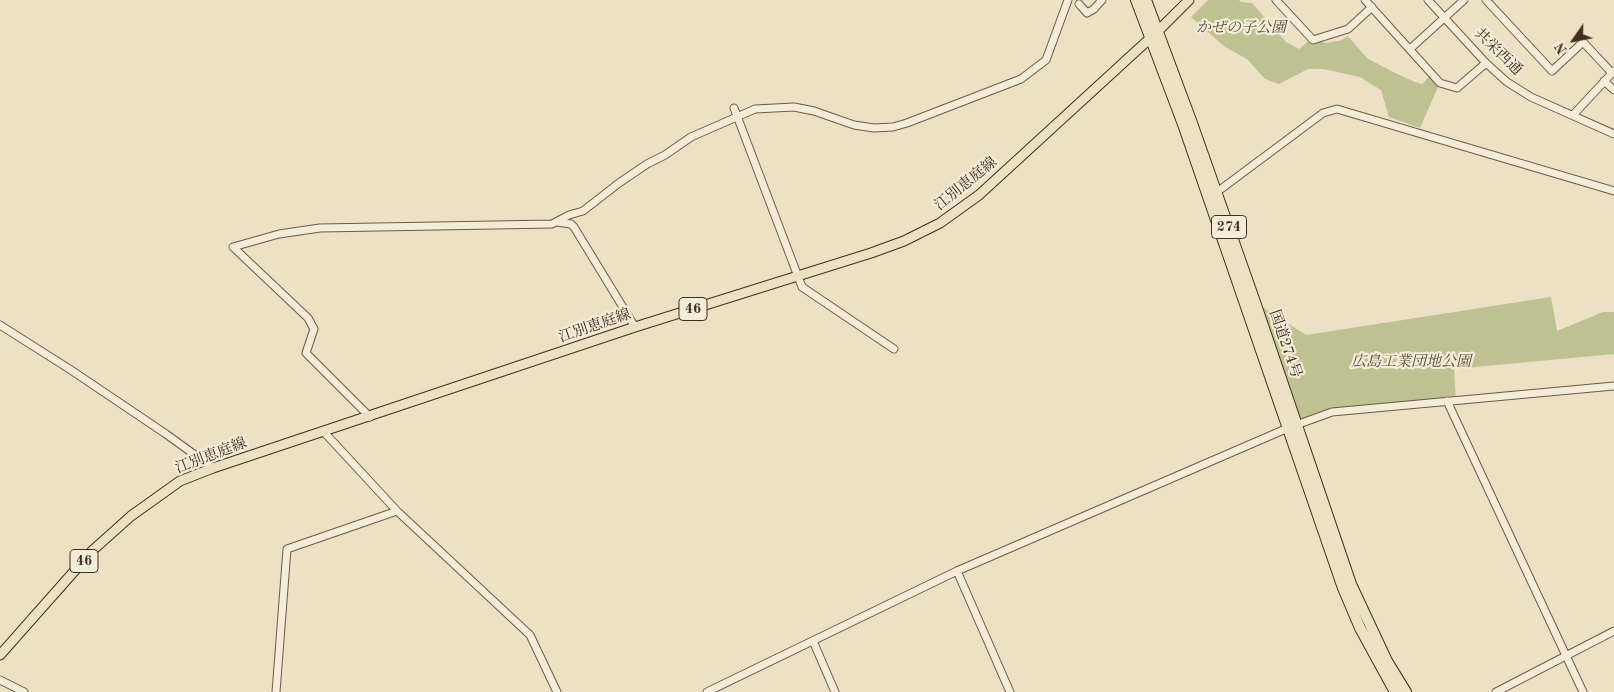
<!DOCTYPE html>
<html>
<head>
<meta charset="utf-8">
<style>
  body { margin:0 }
  #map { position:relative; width:1614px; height:692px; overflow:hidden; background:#ece1c5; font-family:"Old Standard TT",serif }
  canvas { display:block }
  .north { position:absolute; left:1549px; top:15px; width:50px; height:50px; -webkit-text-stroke:4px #f3ecd9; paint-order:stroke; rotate:237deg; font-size:14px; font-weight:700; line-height:20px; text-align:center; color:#422e1c }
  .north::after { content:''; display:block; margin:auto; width:18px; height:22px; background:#422e1c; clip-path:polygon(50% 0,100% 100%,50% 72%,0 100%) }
</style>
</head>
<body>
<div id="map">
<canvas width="1614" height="692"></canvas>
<div class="north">N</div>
</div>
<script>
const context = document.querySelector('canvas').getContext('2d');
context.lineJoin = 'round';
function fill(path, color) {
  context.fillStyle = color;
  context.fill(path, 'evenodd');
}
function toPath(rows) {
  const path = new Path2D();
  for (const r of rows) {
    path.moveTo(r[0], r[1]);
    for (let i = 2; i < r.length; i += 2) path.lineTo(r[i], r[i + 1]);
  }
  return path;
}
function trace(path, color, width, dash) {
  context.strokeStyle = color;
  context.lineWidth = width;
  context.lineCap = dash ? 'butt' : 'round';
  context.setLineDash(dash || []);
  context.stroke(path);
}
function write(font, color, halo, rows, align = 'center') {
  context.font = font + ' "Old Standard TT","Noto Serif JP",serif';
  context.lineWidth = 4.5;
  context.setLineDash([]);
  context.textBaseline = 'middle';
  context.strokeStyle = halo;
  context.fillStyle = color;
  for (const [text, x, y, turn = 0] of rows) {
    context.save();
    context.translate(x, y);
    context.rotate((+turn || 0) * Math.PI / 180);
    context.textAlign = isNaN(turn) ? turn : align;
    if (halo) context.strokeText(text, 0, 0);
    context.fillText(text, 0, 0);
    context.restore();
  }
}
const green = toPath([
  [1208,0,1239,0,1241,2,1252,3,1286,42,1299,49,1310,40,1326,43,1342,40,1348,36,1367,58,1393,72,1415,82,1422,84,1429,77,1438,87,1420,128,1389,117,1381,90,1360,77,1323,69,1308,69,1279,84,1265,79,1247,59,1225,47,1191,17],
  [1551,297,1557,331,1603,312,1614,312,1614,354,1454,369,1456,400,1332,412,1296,425,1255,302,1306,335]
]);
const minor = toPath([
  [1276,0,1313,40,1348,29,1372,7],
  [1365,0,1440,83,1457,88,1486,63],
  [1428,0,1486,63,1507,82,1531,97,1614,134],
  [1486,0,1552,71,1583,42,1612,73],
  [1079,4,1087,13,1094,9,1102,0],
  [1410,49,1464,0],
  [1604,81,1614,90],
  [734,108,802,287,894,349],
  [1573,115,1614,71],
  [1213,195,1323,113,1337,109,1614,191],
  [557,222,571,224,574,227,635,327],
  [0,325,71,370,166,434,213,468],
  [1447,401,1583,692],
  [370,417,306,353,314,329,308,318,233,247,279,234,320,228,552,224,569,215,583,211,619,183,647,164,665,155,691,137,755,109,794,107,814,111,854,125,874,128,893,127,907,123,1021,79,1046,60,1068,0],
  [323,431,397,511],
  [957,571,1010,692],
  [813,641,835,692],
  [0,680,24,692],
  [276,692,287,549,397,511,530,635,557,692],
  [707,692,957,571,1288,428,1332,412,1614,386],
  [1496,692,1614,631]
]);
const major = toPath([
  [0,655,93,550,131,516,180,481,213,468,635,327,871,253,904,241,940,223,979,195,1158,31,1189,0]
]);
const highway = toPath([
  [1136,0,1184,127,1343,588,1360,628,1395,692],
  [1146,0,1192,123,1255,302,1351,584,1387,661,1406,692]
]);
const shields = [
  [1229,227,35],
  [693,309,28],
  [84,561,28]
];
const shieldNames = [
  ["274",1229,227],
  ["46",693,309],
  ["46",84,561]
];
const parkNames = [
  ["かぜの子公園",1241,28],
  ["広島工業団地公園",1411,362]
];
const streetNames = [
  ["共栄西通",1498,52,44],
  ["江別恵庭線",966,184,-39],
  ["江別恵庭線",595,326,-19],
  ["国道274号",1285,344,71],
  ["江別恵庭線",211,456,-21]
];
fill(green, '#bec191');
trace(minor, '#6c5b46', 9);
trace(major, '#422e1c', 11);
trace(highway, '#422e1c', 12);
trace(minor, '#f3ecd9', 7);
trace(major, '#ece1c5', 9);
trace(highway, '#ece1c5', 10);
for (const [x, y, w] of shields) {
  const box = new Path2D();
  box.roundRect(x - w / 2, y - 11.5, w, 23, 4);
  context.fillStyle = '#f3ecd9';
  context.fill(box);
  trace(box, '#422e1c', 1);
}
write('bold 14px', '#422e1c', null, shieldNames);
write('italic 15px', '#5b4b33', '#f3ecd9', parkNames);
write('15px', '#422e1c', '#f3ecd9', streetNames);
</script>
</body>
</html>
